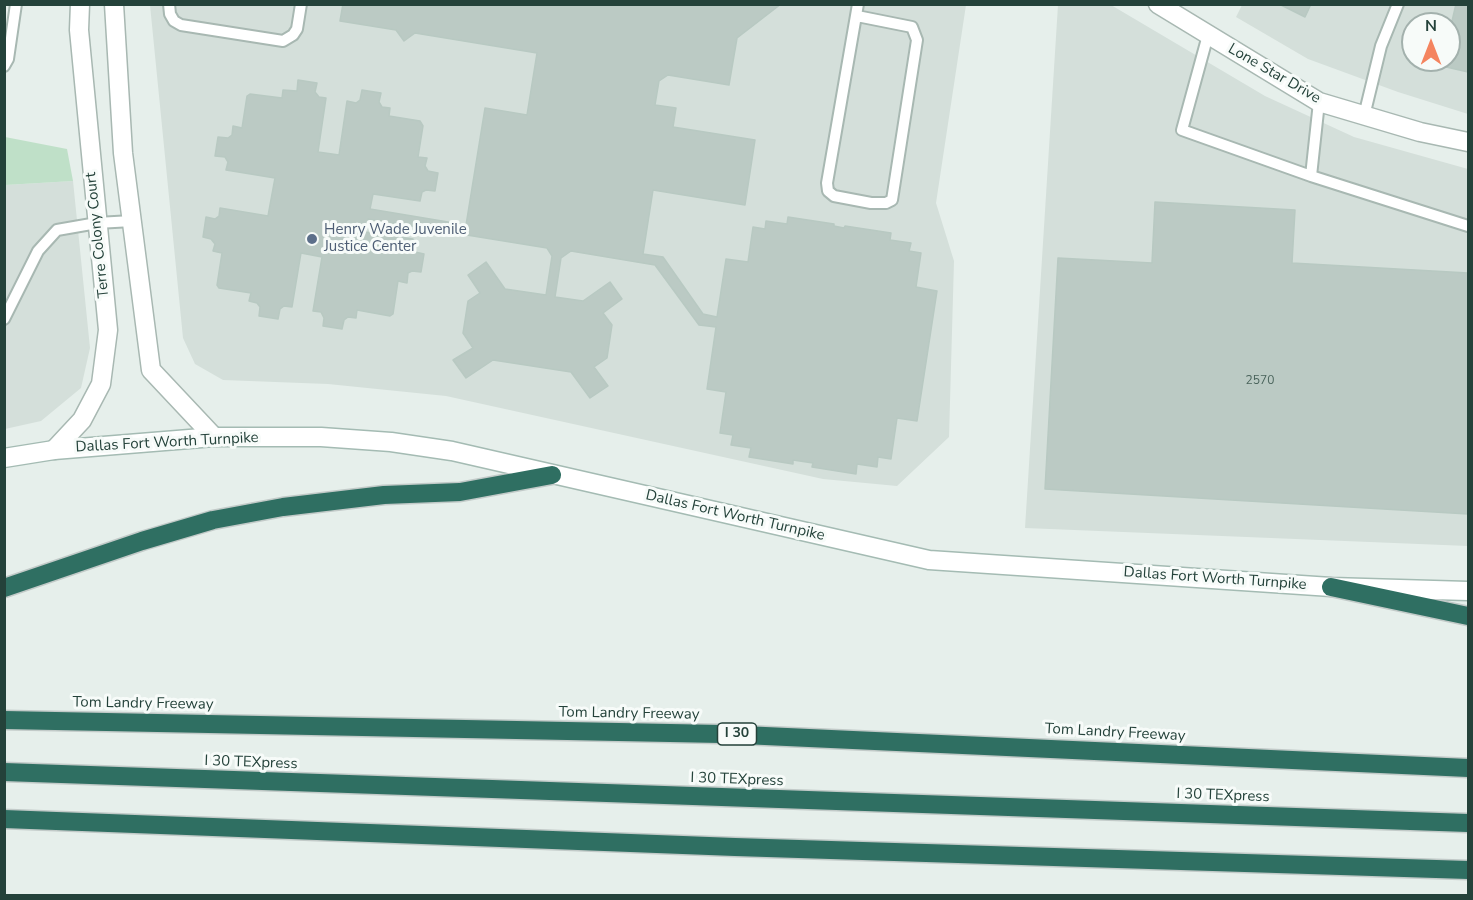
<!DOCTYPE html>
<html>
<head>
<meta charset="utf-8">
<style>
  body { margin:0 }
  #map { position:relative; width:1473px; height:900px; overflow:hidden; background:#e6efeb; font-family:"Nunito Sans",sans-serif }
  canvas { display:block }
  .frame { position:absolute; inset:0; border:6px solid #24423a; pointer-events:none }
  .north { position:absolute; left:1401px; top:12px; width:60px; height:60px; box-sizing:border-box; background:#f7fbf9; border:2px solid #a3b1ad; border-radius:50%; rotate:0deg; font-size:16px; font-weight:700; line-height:24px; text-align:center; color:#24423a }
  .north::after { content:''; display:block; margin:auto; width:21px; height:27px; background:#f4845f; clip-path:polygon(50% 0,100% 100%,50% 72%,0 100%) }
</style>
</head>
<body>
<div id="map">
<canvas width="1473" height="900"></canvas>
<div class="frame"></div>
<div class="north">N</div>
</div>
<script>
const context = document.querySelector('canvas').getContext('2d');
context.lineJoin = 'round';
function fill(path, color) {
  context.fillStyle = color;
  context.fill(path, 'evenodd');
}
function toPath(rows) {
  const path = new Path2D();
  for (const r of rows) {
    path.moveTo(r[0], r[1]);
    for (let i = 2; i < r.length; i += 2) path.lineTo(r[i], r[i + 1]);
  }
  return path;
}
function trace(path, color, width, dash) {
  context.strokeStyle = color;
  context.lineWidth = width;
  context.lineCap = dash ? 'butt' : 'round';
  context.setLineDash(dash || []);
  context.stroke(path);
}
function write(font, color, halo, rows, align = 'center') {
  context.font = font + ' "Nunito Sans",sans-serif';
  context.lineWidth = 6;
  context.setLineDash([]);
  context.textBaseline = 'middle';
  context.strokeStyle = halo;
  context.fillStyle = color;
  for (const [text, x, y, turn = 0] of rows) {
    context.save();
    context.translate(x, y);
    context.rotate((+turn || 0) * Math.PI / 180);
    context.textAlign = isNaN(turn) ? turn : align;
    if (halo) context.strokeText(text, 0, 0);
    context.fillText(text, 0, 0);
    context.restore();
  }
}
const built = toPath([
  [150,5,966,5,936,203,954,261,949,437,897,486,823,479,446,396,328,384,223,380,195,364,183,338],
  [1058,5,1111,5,1265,96,1354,137,1468,169,1468,546,1025,528],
  [1242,5,1468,5,1468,114,1398,92,1308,59,1236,17],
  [1413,24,1449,24,1449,60,1413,60],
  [73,181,90,348,81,388,41,421,5,429,5,185]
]);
const green = toPath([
  [5,137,67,149,73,181,5,185]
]);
const building = toPath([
  [343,4,781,4,737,38,729,85,668,75,659,81,655,105,676,108,673,127,755,140,745,205,653,190,643,254,663,257,703,314,717,317,726,259,748,262,753,227,765,229,766,221,787,224,788,217,834,224,834,226,844,228,845,226,891,233,890,240,911,243,909,251,921,253,916,287,937,291,917,421,897,418,891,459,878,457,877,467,857,464,856,474,812,467,813,463,793,460,793,464,749,457,751,448,731,445,733,435,720,433,726,392,707,389,716,327,699,325,655,265,571,251,561,258,555,297,583,301,610,282,622,299,603,313,612,325,607,358,594,367,608,386,590,398,571,372,493,360,466,378,453,360,473,348,463,333,468,301,480,293,468,275,486,262,505,289,546,295,552,256,547,248,368,219,366,232,413,239,412,248,415,252,424,254,421,272,412,271,408,273,407,283,398,281,393,314,390,316,357,310,356,318,348,317,344,320,342,329,323,326,324,318,321,312,313,311,322,257,301,253,292,307,284,306,280,309,278,319,259,316,260,307,257,303,249,301,251,293,219,288,217,285,222,253,213,251,215,244,211,239,203,237,206,217,215,219,219,216,220,208,268,216,275,178,226,170,228,162,225,157,215,156,218,137,228,138,232,135,233,126,242,128,247,96,250,94,282,98,283,90,297,91,298,80,317,83,315,92,319,97,326,98,318,152,339,155,347,101,356,103,360,100,362,90,381,93,379,102,382,107,390,108,389,116,420,121,423,126,418,157,427,158,425,166,428,171,438,173,435,191,426,190,422,192,420,201,373,194,370,209,466,225,485,108,527,115,537,53,415,33,404,41,396,30,340,21,343,4],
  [1279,4,1311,4,1305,17,1279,4],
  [1456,4,1468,4,1468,72,1442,66,1443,60,1449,60,1449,34,1456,4],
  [1155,202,1295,210,1292,263,1468,273,1468,514,1045,489,1058,258,1152,263,1155,202]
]);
const service = toPath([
  [169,4,170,14,174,21,181,25,283,41,293,35,297,29,301,4],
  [857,16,912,27,917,40,892,200,886,203,871,203,834,196,828,191,827,183,858,4],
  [1208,35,1182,130,1311,176],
  [4,66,8,59,16,4],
  [1319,102,1311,176,1468,226],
  [1364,116,1381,46,1398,4],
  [4,319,38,251,57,230,97,223,132,221]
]);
const minor = toPath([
  [114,4,123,153,151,370,214,437],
  [1158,4,1319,102,1420,132,1468,142],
  [54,450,82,420,101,384,108,330,79,30,80,4]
]);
const secondary = toPath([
  [4,458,54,450,214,437,321,437,391,442,452,451,929,560,1331,587,1468,591]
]);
const motorway = toPath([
  [1331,587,1468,616],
  [4,588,142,541,213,520,283,507,384,495,460,492,552,475],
  [4,720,721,734,1468,768],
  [4,772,1468,823],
  [4,819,735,847,1468,870]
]);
const markers = [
  [312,239,6,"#5c6f8a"]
];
const numberNames = [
  ["2570",1260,381]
];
const shields = [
  [737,734,39]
];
const shieldNames = [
  ["I 30",737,734]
];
const streetNames = [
  ["Lone Star Drive",1274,74,30],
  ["Terre Colony Court",98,235,-96],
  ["Dallas Fort Worth Turnpike",167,443,-3],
  ["Dallas Fort Worth Turnpike",735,516,13],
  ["Dallas Fort Worth Turnpike",1215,579,4],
  ["Tom Landry Freeway",143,704,1],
  ["Tom Landry Freeway",629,714,1],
  ["Tom Landry Freeway",1115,733,3],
  ["I 30 TEXpress",251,763,2],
  ["I 30 TEXpress",737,780,2],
  ["I 30 TEXpress",1223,796,2]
];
const serviceNames = [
  ["Henry Wade Juvenile",324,230],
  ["Justice Center",324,247]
];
fill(built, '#d4dfda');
fill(green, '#bfe0c8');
fill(building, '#bbcac4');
trace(building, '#b8c9c2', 1.5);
trace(service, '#a8b8b2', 14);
trace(minor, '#a8b8b2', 21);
trace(secondary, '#a4bbb3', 21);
trace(motorway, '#c2cac8', 21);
trace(service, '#fff', 10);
trace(minor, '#fff', 18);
trace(secondary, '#fff', 18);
trace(motorway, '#2f6f62', 18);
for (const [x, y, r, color] of markers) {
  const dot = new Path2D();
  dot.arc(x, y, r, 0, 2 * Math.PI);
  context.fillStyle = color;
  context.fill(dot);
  trace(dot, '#f7fbf9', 2);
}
write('12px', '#4a645c', null, numberNames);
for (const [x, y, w] of shields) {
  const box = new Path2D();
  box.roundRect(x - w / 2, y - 11, w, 22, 4.5);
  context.fillStyle = '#f7fbf9';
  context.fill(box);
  trace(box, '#24423a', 1.5);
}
write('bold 14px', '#24423a', null, shieldNames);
write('15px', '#24423a', '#f7fbf9', streetNames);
write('15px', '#4e5e75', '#f7fbf9', serviceNames, 'left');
</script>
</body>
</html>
